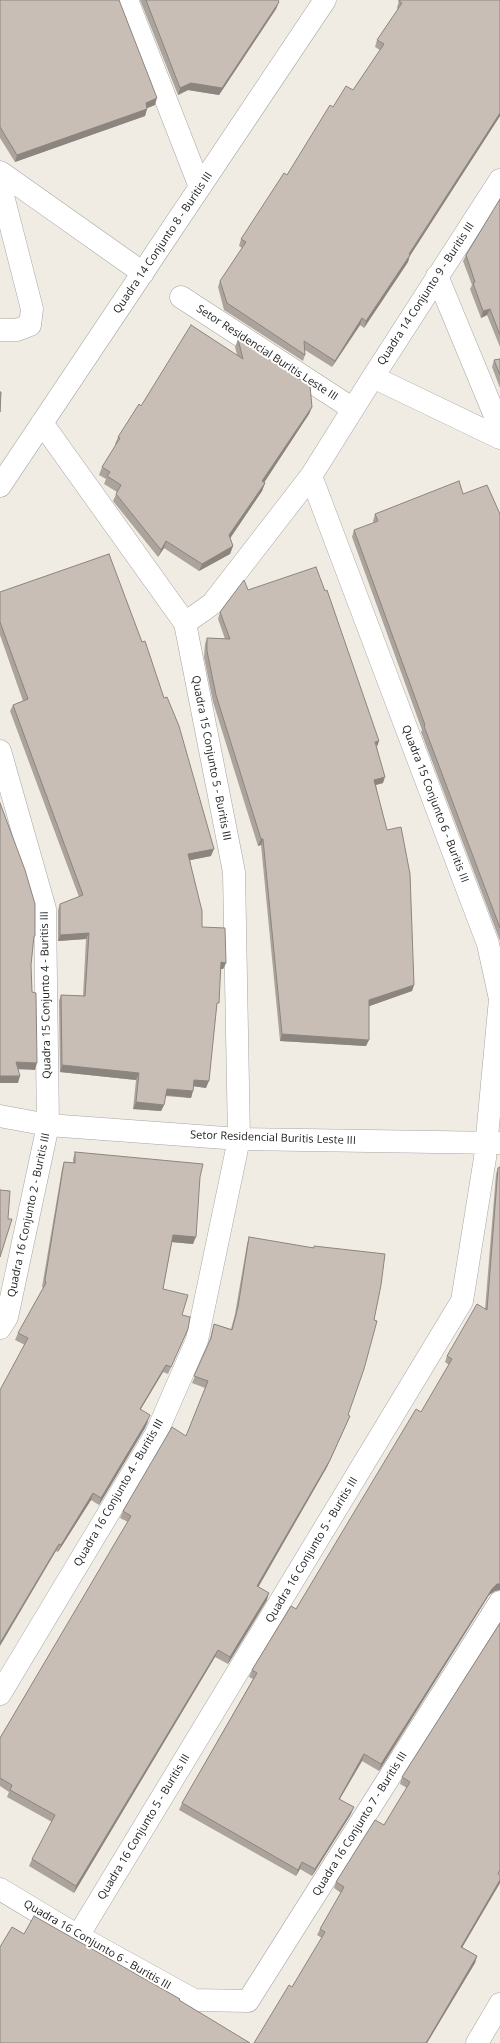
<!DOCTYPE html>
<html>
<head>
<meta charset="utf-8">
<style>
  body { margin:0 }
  canvas { display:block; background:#f0ece3 }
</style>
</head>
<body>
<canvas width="500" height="2043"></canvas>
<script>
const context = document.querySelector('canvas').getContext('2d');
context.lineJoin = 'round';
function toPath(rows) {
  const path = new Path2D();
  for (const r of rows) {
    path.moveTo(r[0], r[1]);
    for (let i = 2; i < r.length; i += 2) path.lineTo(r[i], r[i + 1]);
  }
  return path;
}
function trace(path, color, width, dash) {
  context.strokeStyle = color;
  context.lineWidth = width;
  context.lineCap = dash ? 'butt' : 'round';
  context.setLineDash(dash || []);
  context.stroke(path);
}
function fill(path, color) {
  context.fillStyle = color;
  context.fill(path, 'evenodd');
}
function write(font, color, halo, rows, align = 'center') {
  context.font = font + ' "Open Sans",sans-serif';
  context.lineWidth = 4;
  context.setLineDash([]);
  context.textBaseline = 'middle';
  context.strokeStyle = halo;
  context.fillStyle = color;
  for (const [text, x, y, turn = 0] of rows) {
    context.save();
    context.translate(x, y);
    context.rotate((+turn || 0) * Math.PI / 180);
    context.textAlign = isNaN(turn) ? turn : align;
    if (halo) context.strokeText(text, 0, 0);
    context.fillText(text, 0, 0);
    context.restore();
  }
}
const street = toPath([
  [127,0,200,187],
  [0,172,143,273],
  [0,184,32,309,30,325,17,330,0,330],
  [437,276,500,428],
  [181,297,353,409],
  [373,377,500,438],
  [0,486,325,0],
  [185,623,212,604,311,476,373,377,500,180],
  [0,751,45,909,48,1125,7,1317,0,1328],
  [0,1116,48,1125,239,1139,500,1143],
  [0,1694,156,1434,197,1340,239,1139,234,872,185,623,42,423],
  [0,1889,78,1936,194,2000,248,2001,500,1602],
  [78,1936,462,1301,485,1158,500,999,488,944,311,476],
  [477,2043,500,2004]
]);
const wall = toPath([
  [0,0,155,105,147,108,145,116,15,162,0,138],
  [140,0,279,0,276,9,219,95,188,90,178,95],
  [399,0,500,0,500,116,410,255,408,262,364,328,360,325,332,367,305,350,305,355,303,361,224,310,218,287,220,281,242,248,239,246,241,239,287,175,333,107,353,90,380,50,375,47,377,40,398,9,397,8],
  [500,199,500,347,487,315,481,318,470,289,472,285,463,261,466,255],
  [238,339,312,407,309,414,264,482,265,483,262,491,230,538,233,546,230,554,199,571,164,548,158,557,113,501,117,492,104,484,106,479,99,475,102,467,116,445,115,444,118,437,141,406,237,355,235,347],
  [500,359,500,388,492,367,494,360],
  [463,494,500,514,500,941,421,732,422,730,352,537,354,530,374,523,373,521,375,514],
  [248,590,377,747,383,783,376,785,414,985,412,991,369,1006,366,1046,280,1041,261,845,258,846,213,702,204,657,205,644,207,638,225,639,218,619,220,612],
  [0,592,211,856,190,860,202,927,226,963,223,969,221,969,206,1088,194,1086,191,1098,165,1096,164,1105,161,1111,133,1109,136,1080,60,1072,59,1001,61,995,83,996,86,939,58,941,58,910,60,904,79,897,10,711,13,705,23,701,0,635],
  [75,1152,200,1177,193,1244,172,1242,163,1289,182,1315,188,1329,185,1336,168,1374,163,1372,141,1409,148,1422,145,1428,99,1505,91,1500,58,1552,56,1551,25,1345,15,1340,18,1333,43,1288,42,1287,62,1169,64,1162,73,1163,73,1159],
  [500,1167,500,1590,495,1591,489,1595,379,1771,362,1761,340,1799,351,1814,312,1876,300,1869,296,1876,179,1810,182,1803,253,1679,249,1677,252,1670,296,1609,421,1412,449,1365,445,1362,447,1356,485,1309,496,1174,498,1168],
  [249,1237,348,1415,350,1416,327,1467,258,1586,267,1600,228,1664,215,1657,74,1893,29,1866,32,1859,52,1822,7,1797,9,1792,0,1786,0,1738,128,1522,120,1518,123,1511,186,1436,205,1388,192,1383,209,1343,212,1331,214,1324,231,1329,235,1314,247,1244],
  [500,1623,500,1872,499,1875,500,1883,462,1947,477,1956,475,1963,427,2043,254,2043,292,1987,322,1938,317,1935,320,1929,341,1893,334,1888,336,1882,384,1825,407,1788,400,1784,402,1777]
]);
const shadedWall = toPath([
  [279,2,276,9,219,95,188,90,178,95,180,88],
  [157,98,155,105,145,109,147,109,145,116,15,162,17,155],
  [500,113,500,116,408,259,410,255,408,262,364,328,366,321],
  [490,309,487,315,481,318,483,311],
  [362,318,360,325,332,367,335,361],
  [312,407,309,414,260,489,262,481],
  [265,483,262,491,227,543,229,535],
  [166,541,164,548,158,557,161,550],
  [233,546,230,554,199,571,202,564],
  [379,741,377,747,375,742],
  [385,777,383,783,372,786,374,780],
  [261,839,263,839,261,845,258,846],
  [214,849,211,856,186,861,188,854],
  [89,933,86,939,58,941,60,935],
  [221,962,226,963,223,969,219,969],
  [414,985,412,991,367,1007,369,1000],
  [282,1034,369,1040,366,1046,280,1041],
  [16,1062,37,1063,35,1070,14,1069],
  [62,1065,139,1073,136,1080,60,1072],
  [0,1076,20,1076,18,1083,0,1083],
  [194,1080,209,1081,206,1088,192,1086],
  [167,1089,193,1091,191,1098,164,1095],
  [136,1102,164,1105,161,1111,133,1109],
  [173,1235,196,1237,193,1244,171,1242],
  [166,1365,163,1372,137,1415,140,1409],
  [150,1415,145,1428,99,1505,101,1498],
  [350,1416,327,1467,255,1593,257,1586],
  [93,1493,91,1500,58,1552,61,1545],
  [59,1544,56,1551,0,1646,0,1643],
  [497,1584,500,1584,500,1590,495,1591,489,1595,379,1771,381,1764,492,1589],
  [269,1593,267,1600,228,1664,230,1657],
  [218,1650,215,1657,74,1893,76,1886],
  [364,1754,362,1761,336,1805,339,1799],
  [354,1807,351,1814,312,1876,315,1869],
  [302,1862,300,1869,296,1876,298,1870],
  [500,1880,500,1883,459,1953,461,1947],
  [477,1956,475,1963,427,2043,426,2043]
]);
const building = toPath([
  [0,0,119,0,157,98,146,103,147,109,17,155,0,127,0,0],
  [146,0,278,0,279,2,222,88,191,83,180,88,146,0],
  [399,0,500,0,500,113,409,254,410,255,366,321,362,318,335,361,304,341,305,355,227,303,220,281,246,242,241,239,284,173,287,175,330,105,333,107,346,86,353,90,384,44,377,40,402,3,399,1,399,0],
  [500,199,500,335,490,309,483,311,473,283,475,282,466,255,500,199],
  [191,325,243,359,238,339,310,386,312,407,262,481,265,483,229,535,233,546,202,564,166,541,161,550,116,494,121,485,107,476,110,472,102,467,120,438,118,437,139,404,141,406,191,325],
  [500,359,500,375,494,360,500,359],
  [0,392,1,392,0,412,0,392],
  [459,481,463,494,487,485,500,514,500,928,424,726,425,725,354,530,378,521,375,514,459,481],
  [109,554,142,642,145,641,164,698,167,697,179,726,214,849,188,854,202,911,202,927,225,928,226,963,221,962,219,1003,217,1003,209,1081,194,1080,193,1091,167,1089,164,1105,136,1102,139,1073,62,1065,61,995,85,996,89,933,60,935,60,904,83,895,13,705,28,699,0,622,0,592,109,554],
  [316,567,325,591,327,590,379,741,375,742,385,777,374,780,387,830,401,827,410,874,414,985,369,1000,369,1040,282,1034,263,839,261,839,216,695,207,651,207,638,230,639,220,612,244,580,248,590,316,567],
  [0,803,25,870,35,904,35,936,34,936,31,965,32,992,36,993,37,1063,16,1062,20,1076,0,1076,0,803],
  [75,1152,203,1164,200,1177,196,1237,173,1235,163,1289,188,1295,182,1315,190,1317,188,1329,171,1367,166,1365,140,1409,150,1415,147,1421,101,1498,93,1493,61,1545,59,1544,0,1643,0,1390,28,1338,18,1333,46,1283,45,1280,64,1162,75,1163,75,1152],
  [500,1167,500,1584,497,1584,492,1589,381,1764,364,1754,339,1799,354,1807,315,1869,302,1862,298,1870,182,1803,257,1673,252,1670,291,1606,296,1609,416,1409,421,1412,452,1359,447,1356,477,1304,487,1310,498,1168,500,1167],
  [0,1190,10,1191,8,1219,12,1219,0,1257,0,1190],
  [249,1237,314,1248,314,1246,385,1254,381,1285,374,1320,377,1321,364,1369,348,1415,350,1416,330,1460,257,1586,269,1593,230,1657,218,1650,76,1886,32,1859,55,1815,10,1790,12,1785,0,1778,0,1738,131,1516,123,1511,172,1427,186,1436,208,1381,194,1376,211,1338,214,1324,232,1330,238,1307,249,1237],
  [500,1623,500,1870,498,1874,500,1875,500,1880,461,1947,477,1956,426,2043,254,2043,289,1985,292,1987,325,1932,320,1929,344,1887,336,1882,375,1820,384,1825,410,1782,402,1777,500,1623],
  [34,1916,180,1999,179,2000,250,2043,0,2043,0,1947,12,1927,24,1934,34,1916]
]);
const streetNames = [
  ["Quadra 14 Conjunto 8 - Buritis III",163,243,-56],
  ["Quadra 14 Conjunto 9 - Buritis III",426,294,-57],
  ["Setor Residencial Buritis Leste III",267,353,33],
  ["Quadra 15 Conjunto 5 - Buritis III",211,758,79],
  ["Quadra 15 Conjunto 6 - Buritis III",435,804,69],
  ["Quadra 15 Conjunto 4 - Buritis III",46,995,-91],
  ["Setor Residencial Buritis Leste III",273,1138,2],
  ["Quadra 16 Conjunto 2 - Buritis III",29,1215,-78],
  ["Quadra 16 Conjunto 4 - Buritis III",119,1493,-60],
  ["Quadra 16 Conjunto 5 - Buritis III",312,1550,-59],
  ["Quadra 16 Conjunto 7 - Buritis III",360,1824,-58],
  ["Quadra 16 Conjunto 5 - Buritis III",144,1827,-59],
  ["Quadra 16 Conjunto 6 - Buritis III",97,1945,30]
];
trace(street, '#a5a5a5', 23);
trace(street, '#fff', 22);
fill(wall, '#aca39d');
fill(shadedWall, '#8c857f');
fill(building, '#c8beb6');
trace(building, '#8c857f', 1);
write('11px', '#1e1e1e', '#fff', streetNames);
</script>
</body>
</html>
